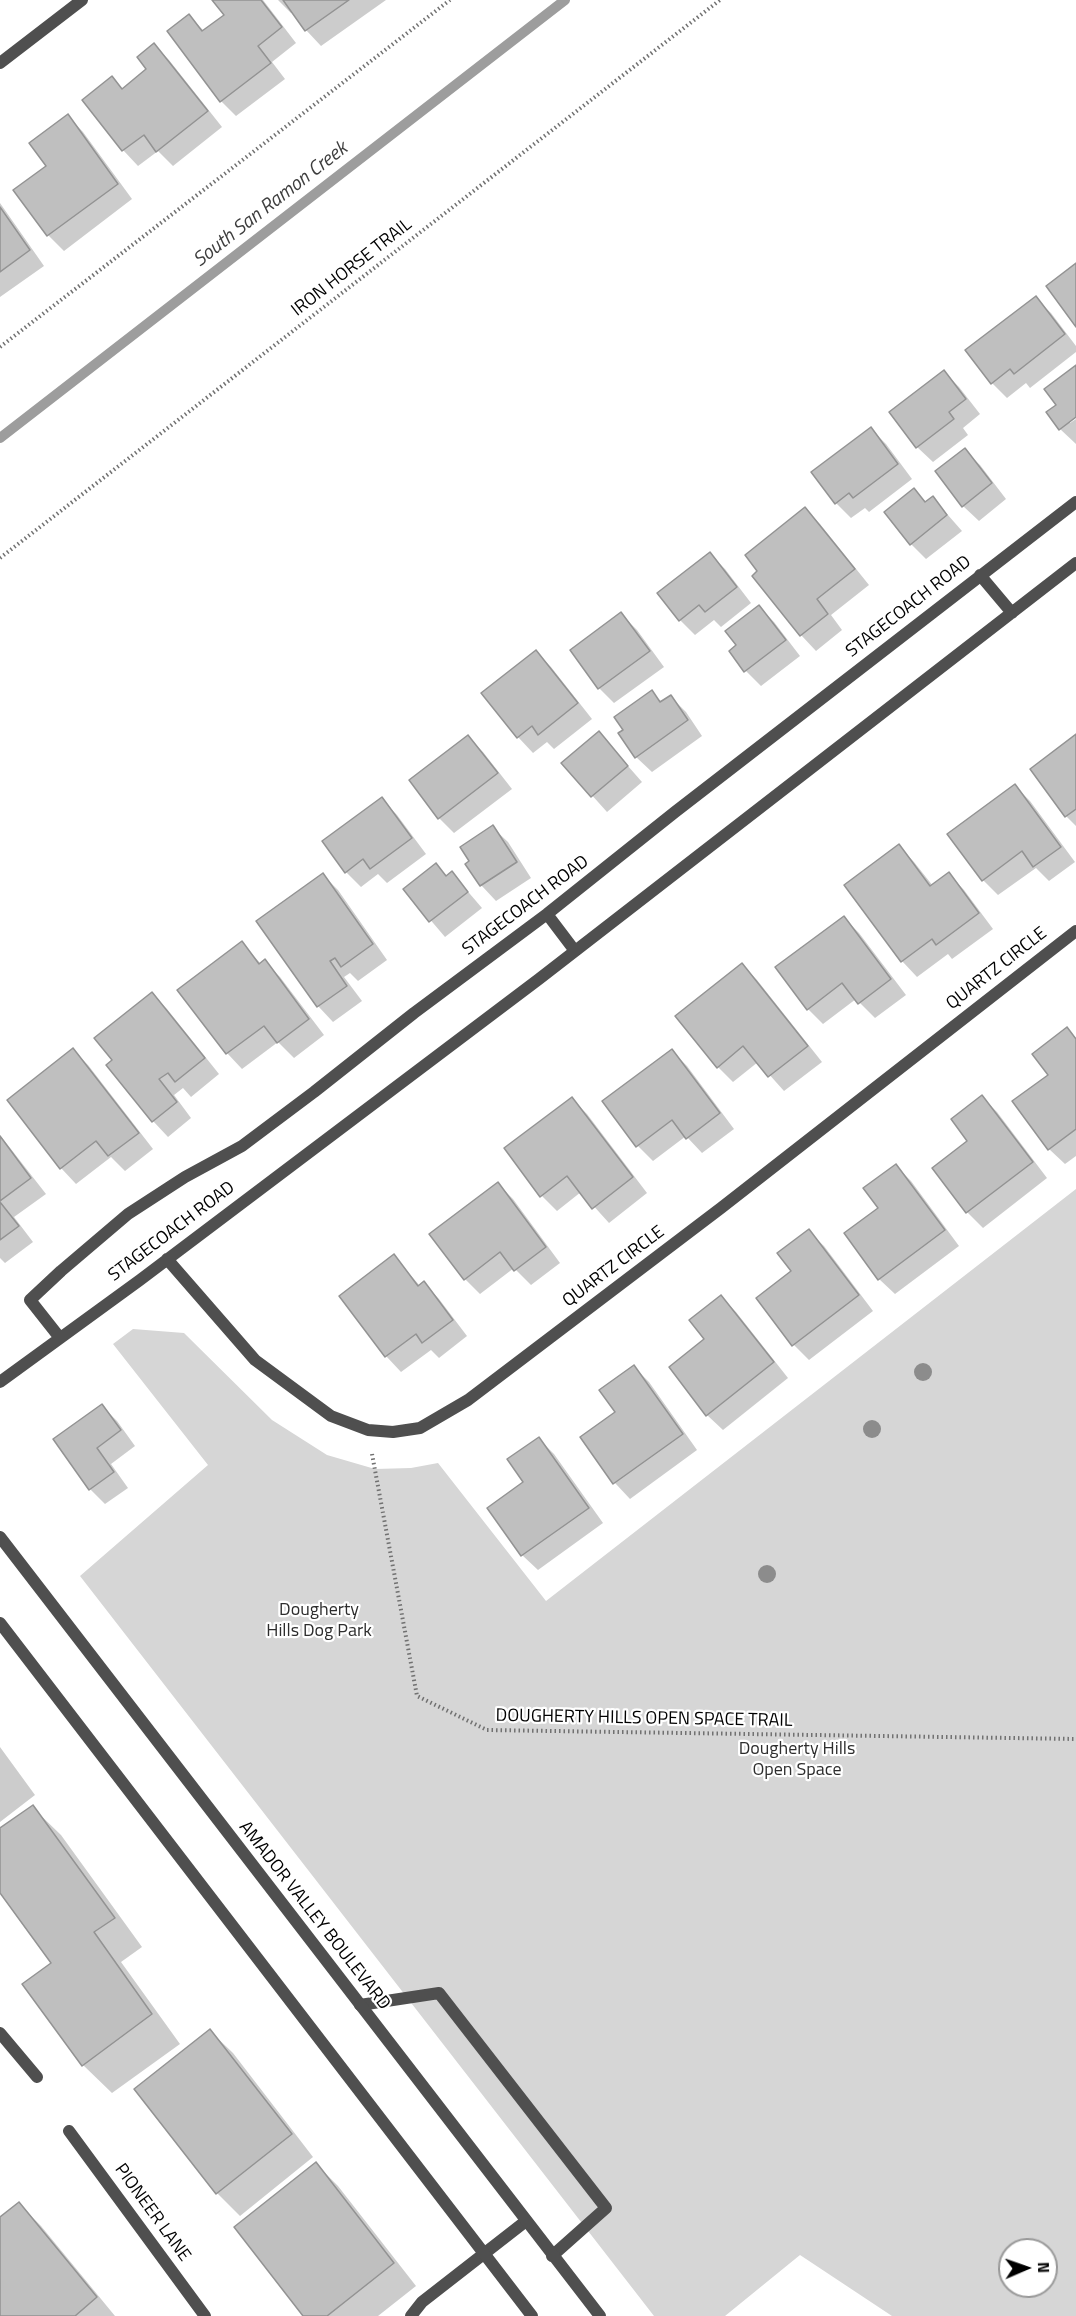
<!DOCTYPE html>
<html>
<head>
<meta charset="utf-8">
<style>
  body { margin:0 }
  #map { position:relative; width:1076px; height:2316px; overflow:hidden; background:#fff; font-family:"Titillium Web",sans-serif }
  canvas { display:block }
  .north { position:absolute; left:998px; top:2238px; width:60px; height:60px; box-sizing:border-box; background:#fff; border:2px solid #999; border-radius:50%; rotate:88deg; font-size:16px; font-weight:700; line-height:24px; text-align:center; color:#000 }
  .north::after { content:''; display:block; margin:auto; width:21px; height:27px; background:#000; clip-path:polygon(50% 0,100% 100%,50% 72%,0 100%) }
</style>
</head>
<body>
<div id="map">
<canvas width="1076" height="2316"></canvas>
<div class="north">N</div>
</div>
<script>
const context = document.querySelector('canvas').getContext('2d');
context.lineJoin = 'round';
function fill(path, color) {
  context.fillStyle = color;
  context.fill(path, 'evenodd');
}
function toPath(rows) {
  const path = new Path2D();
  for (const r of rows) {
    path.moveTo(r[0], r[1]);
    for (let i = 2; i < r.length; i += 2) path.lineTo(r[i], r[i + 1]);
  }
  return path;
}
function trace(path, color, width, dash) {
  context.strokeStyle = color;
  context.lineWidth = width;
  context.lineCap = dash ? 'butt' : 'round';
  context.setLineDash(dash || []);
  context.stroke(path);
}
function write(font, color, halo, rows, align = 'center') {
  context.font = font + ' "Titillium Web",sans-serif';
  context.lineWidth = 4.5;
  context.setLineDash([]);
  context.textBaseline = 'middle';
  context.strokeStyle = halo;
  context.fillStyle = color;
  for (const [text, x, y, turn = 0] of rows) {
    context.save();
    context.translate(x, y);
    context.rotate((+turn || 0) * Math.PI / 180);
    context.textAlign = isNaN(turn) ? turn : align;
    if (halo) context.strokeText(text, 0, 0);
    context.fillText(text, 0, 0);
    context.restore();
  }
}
const green = toPath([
  [1076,1189,1076,2316,892,2316,800,2255,725,2316,654,2316,80,1576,208,1465,113,1344,133,1329,184,1333,272,1420,327,1455,375,1469,411,1468,438,1463,546,1601],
  [1010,2250,1046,2250,1046,2286,1010,2286]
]);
const shadow = toPath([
  [214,0,263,0,296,43,272,62,285,79,236,116,221,101,189,16,204,31,226,15],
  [278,0,386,0,321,46,306,30,293,11,291,13],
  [154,45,169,60,222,127,173,166,158,151,138,166,123,150,85,100,112,78,123,90,148,70],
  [68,116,83,132,132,199,64,251,49,236,16,190,48,166],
  [0,203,44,266,0,297],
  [1035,298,1051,313,1076,346,1076,352,1030,388,1026,383,1007,398,992,383],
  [1076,367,1076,415,1070,419,1070,423,1076,419,1076,444,1060,429,1058,405],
  [944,372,959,387,980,414,963,428,968,435,933,462,917,447],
  [871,429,886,444,912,479,869,512,865,508,851,518,836,503],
  [964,450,980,465,1006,499,979,521,963,506,937,472],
  [914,490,927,503,933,498,962,531,926,559,911,544],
  [805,509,820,524,869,585,831,615,842,630,816,651,801,635,754,576],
  [710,554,725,569,751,603,721,627,714,620,695,635,680,620],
  [759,607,774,622,800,656,761,686,746,671,738,646],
  [621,614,637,630,664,667,614,703,599,688],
  [536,652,551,667,592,719,554,749,547,742,533,753,518,737],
  [651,692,662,702,671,697,686,712,702,736,652,772,636,757,625,731],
  [599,733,642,782,607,812,563,763],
  [1076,736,1076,826,1066,816,1032,769],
  [468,737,483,752,512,789,454,833,439,818],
  [1015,786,1030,801,1075,862,1049,881,1036,868,998,895,983,880],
  [382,799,397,815,426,854,387,883,378,874,361,887,346,872],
  [492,827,508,842,531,878,496,901,481,885],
  [899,846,914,862,933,886,949,874,964,890,993,929,952,959,948,954,917,977,902,961],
  [436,865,447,876,452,873,482,908,445,937,405,890],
  [323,875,338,890,387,960,358,981,350,973,344,977,362,1001,333,1022,318,1006,258,921],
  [844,918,859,933,906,995,875,1018,856,999,823,1024,808,1009],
  [242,943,261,964,264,961,280,977,324,1035,294,1058,278,1042,242,1069,227,1053],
  [742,965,757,980,822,1062,784,1091,758,1062,733,1082,718,1067],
  [152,994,167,1009,219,1074,191,1097,183,1088,174,1095,191,1118,168,1137,153,1121,108,1065,114,1060],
  [1067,1029,1076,1038,1076,1156,1065,1164,1049,1149],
  [73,1050,88,1065,153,1149,125,1171,111,1157,76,1184,61,1168,9,1100],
  [672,1051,687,1066,734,1129,702,1153,686,1136,653,1161,638,1146],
  [982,1097,997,1112,1047,1178,983,1228,967,1212,934,1168,969,1141],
  [572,1099,587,1114,647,1193,609,1223,581,1192,557,1211,542,1196],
  [0,1135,46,1194,14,1217,33,1242,5,1263,0,1258],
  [896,1166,911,1181,959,1246,895,1294,879,1279],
  [498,1184,513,1199,560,1263,531,1285,514,1268,480,1294,465,1279],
  [808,1231,824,1246,873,1311,809,1360,794,1345,758,1299,793,1272],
  [394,1256,420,1286,424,1283,439,1299,467,1336,439,1358,431,1350,401,1372,386,1356,341,1296],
  [721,1297,736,1312,788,1378,723,1430,707,1415,706,1339],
  [634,1367,649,1382,697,1450,630,1499,615,1483,582,1438,617,1412],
  [102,1406,117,1421,135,1446,111,1464,128,1488,105,1504,90,1489],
  [539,1439,554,1454,603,1523,538,1570,522,1555,489,1508,525,1483],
  [0,1747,35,1795,0,1822],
  [32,1807,61,1835,142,1947,121,1962,180,2044,112,2093,83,2065,53,1963,0,1890,0,1830],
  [210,2031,233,2053,313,2157,240,2216,217,2193,136,2089],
  [316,2164,338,2186,416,2286,378,2316,305,2316],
  [19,2204,41,2226,115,2316,0,2316,0,2219]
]);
const stream = toPath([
  [0,438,565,0]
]);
const building = toPath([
  [212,0,261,0,282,27,258,46,271,63,220,102,167,31,189,14,202,31,224,15,212,0],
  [283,0,349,0,305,31,283,0],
  [154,43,208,111,156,152,144,135,122,151,82,100,112,76,122,89,146,69,137,57,154,43],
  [68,114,118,184,47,236,13,190,46,166,29,143,68,114],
  [0,207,30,250,0,272,0,207],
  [1076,263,1076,327,1046,286,1076,263],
  [1036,296,1065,334,1014,374,1010,369,991,384,965,350,1036,296],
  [1076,365,1076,417,1059,430,1046,412,1056,405,1044,389,1076,365],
  [944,370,966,399,949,412,954,419,916,448,889,412,944,370],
  [871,427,898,464,853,498,849,493,835,504,811,472,871,427],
  [965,448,992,483,962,507,935,471,965,448],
  [914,488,925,502,933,496,947,515,910,545,884,512,914,488],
  [805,507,855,569,817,599,828,614,800,636,752,576,757,571,745,555,805,507],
  [710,552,737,587,705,612,699,605,679,621,657,593,710,552],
  [759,605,786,640,744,672,729,651,736,645,725,631,759,605],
  [621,612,650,651,598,689,570,650,621,612],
  [536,650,578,703,538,735,532,726,517,738,481,693,536,650],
  [652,690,660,702,671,695,688,720,635,758,618,733,623,730,614,717,652,690],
  [599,731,628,766,591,797,561,763,599,731],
  [1076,734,1076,809,1065,817,1030,769,1076,734],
  [468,735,498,773,438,819,409,780,468,735],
  [1015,784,1061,847,1033,867,1022,851,982,881,947,834,1015,784],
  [382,797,412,838,370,869,363,859,345,873,322,841,382,797],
  [493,825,517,862,480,886,465,864,469,861,460,847,493,825],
  [899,844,930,886,949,872,979,913,936,945,932,939,901,962,844,885,899,844],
  [436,863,446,876,452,871,468,892,429,922,403,889,436,863],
  [323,873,373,944,341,967,335,958,330,961,347,986,317,1007,256,921,323,873],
  [844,916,891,979,858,1004,842,983,807,1010,775,967,844,916],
  [242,941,259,964,265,959,309,1019,277,1043,264,1026,226,1054,177,990,242,941],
  [742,963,808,1046,768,1077,743,1046,717,1068,675,1016,742,963],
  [152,992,205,1058,175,1082,168,1073,159,1079,177,1102,152,1122,106,1065,112,1060,94,1038,152,992],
  [1067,1027,1076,1039,1076,1129,1048,1150,1012,1101,1048,1075,1032,1054,1067,1027],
  [73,1048,139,1133,108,1156,96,1141,60,1169,7,1100,73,1048],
  [672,1049,720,1113,686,1139,672,1120,636,1147,602,1101,672,1049],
  [982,1095,1033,1162,966,1213,932,1168,967,1141,951,1119,982,1095],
  [572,1097,633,1177,592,1209,567,1176,540,1197,504,1148,572,1097],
  [0,1136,31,1178,0,1201,0,1136],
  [896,1164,945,1230,878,1280,844,1233,878,1208,863,1188,896,1164],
  [498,1182,546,1247,514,1271,500,1252,464,1280,429,1234,498,1182],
  [0,1202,19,1226,0,1240,0,1202],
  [809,1229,859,1295,792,1346,756,1298,791,1271,777,1253,809,1229],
  [394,1254,418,1286,424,1281,453,1320,422,1343,416,1334,385,1357,339,1296,394,1254],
  [721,1295,774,1362,706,1416,669,1367,704,1339,689,1320,721,1295],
  [634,1365,683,1434,613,1484,580,1437,615,1412,599,1390,634,1365],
  [102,1404,121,1430,97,1448,114,1472,89,1490,53,1439,102,1404],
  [539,1437,589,1508,521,1556,487,1508,523,1482,507,1459,539,1437],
  [33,1805,115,1918,94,1932,152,2014,82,2066,22,1984,51,1963,0,1893,0,1828,33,1805],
  [210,2029,292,2134,216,2194,134,2089,210,2029],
  [316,2162,394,2263,327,2316,303,2316,234,2227,316,2162],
  [19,2202,97,2297,75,2316,0,2316,0,2217,19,2202]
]);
const path = toPath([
  [0,347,450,0],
  [0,558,720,0],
  [372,1454,417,1696,487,1730,1076,1739]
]);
const service = toPath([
  [360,2005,439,1993,606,2208,552,2256]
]);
const minor = toPath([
  [0,63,82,0],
  [980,575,1012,613],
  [547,914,575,951],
  [167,1259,255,1360,331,1416,368,1430,393,1432,420,1428,468,1400,721,1208,1076,931],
  [60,1338,30,1300,61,1271,128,1214,185,1177,242,1146,314,1092,414,1013,547,914,675,812,1076,502],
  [0,1382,140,1280,539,979,1076,563],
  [0,2033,37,2077],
  [69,2131,205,2316],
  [411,2316,422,2302,526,2221]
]);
const tertiary = toPath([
  [0,1537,600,2316],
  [0,1623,532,2316]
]);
const trees = [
  [923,1372],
  [872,1429],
  [767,1574]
];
const streetNames = [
  ["IRON HORSE TRAIL",352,268,-38],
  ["STAGECOACH ROAD",909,607,-38],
  ["STAGECOACH ROAD",526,906,-37],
  ["QUARTZ CIRCLE",997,969,-38],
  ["STAGECOACH ROAD",172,1232,-37],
  ["QUARTZ CIRCLE",614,1267,-37],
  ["DOUGHERTY HILLS OPEN SPACE TRAIL",644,1719,1],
  ["AMADOR VALLEY BOULEVARD",314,1916,52],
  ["PIONEER LANE",152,2213,54]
];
const parkNames = [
  ["Dougherty",319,1611],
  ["Hills Dog Park",319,1632],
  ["Dougherty Hills",797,1750],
  ["Open Space",797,1771]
];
const waterNames = [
  ["South San Ramon Creek",271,205,-38]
];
fill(green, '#d6d6d6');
fill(shadow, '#0003');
trace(stream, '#9d9d9d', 10);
fill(building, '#bfbfbf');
trace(building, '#939393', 1.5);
trace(path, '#717171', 4, [1.5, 3]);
trace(service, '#4f4f4f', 12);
trace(minor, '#4f4f4f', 12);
trace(tertiary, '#4f4f4f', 12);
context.fillStyle = '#8c8c8c';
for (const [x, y] of trees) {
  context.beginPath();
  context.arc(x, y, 9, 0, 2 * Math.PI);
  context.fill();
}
write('18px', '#000', '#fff', streetNames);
write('18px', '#2d2d2d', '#fff', parkNames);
write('italic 20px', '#3e3e3e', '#fff', waterNames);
</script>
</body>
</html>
